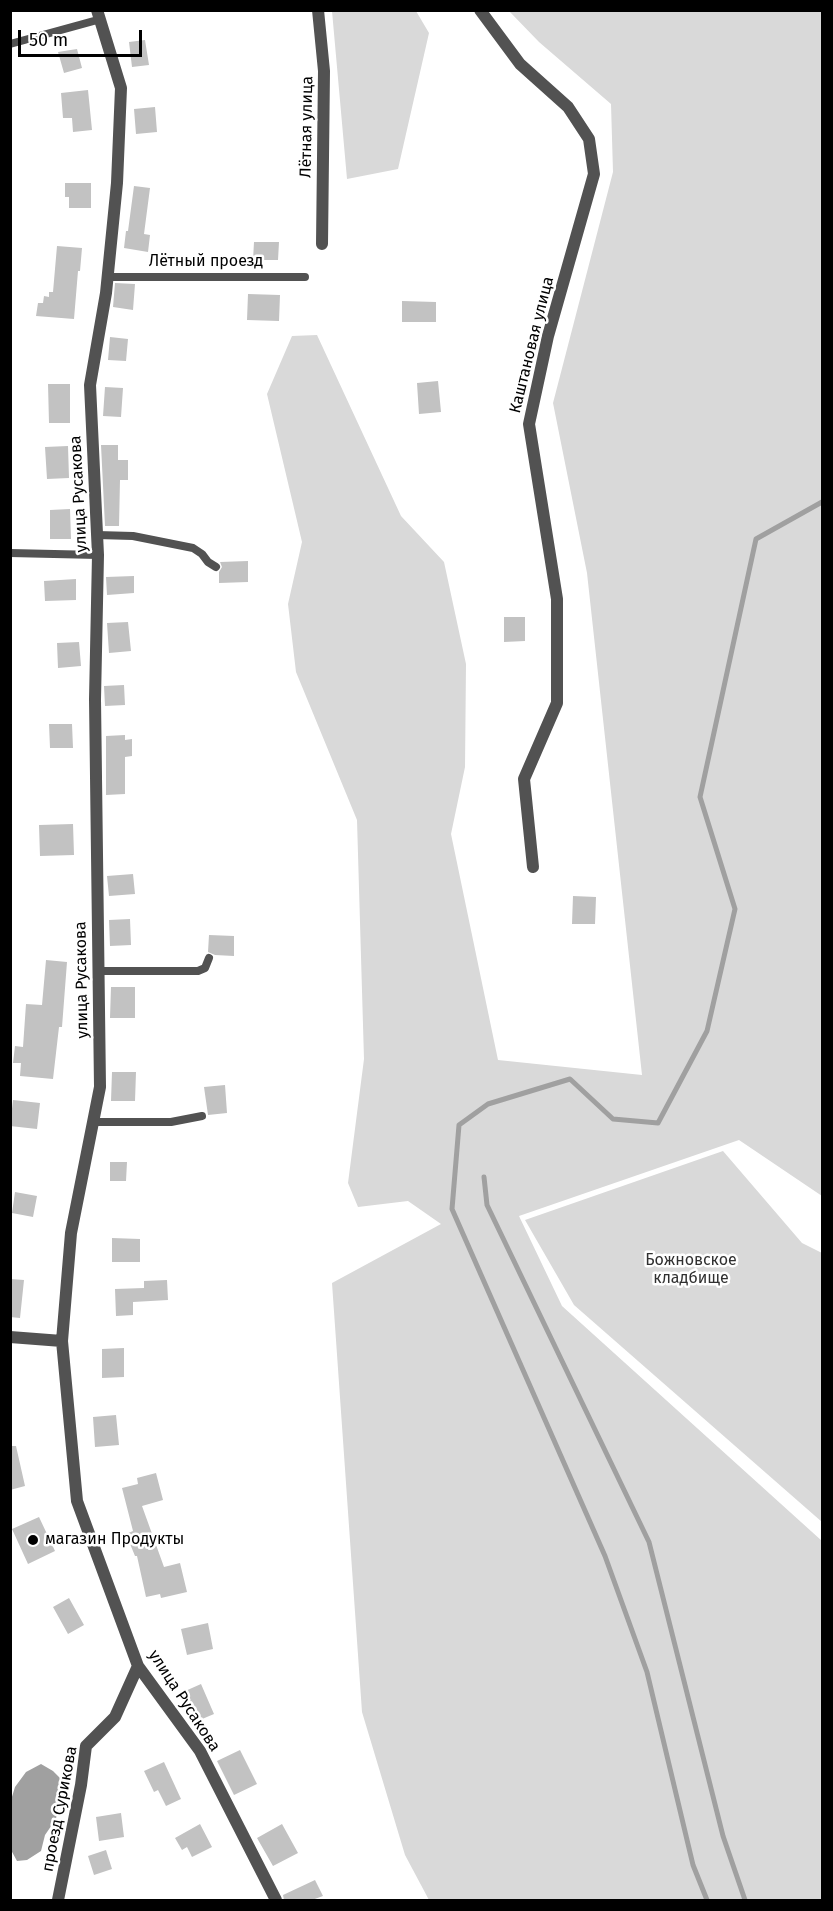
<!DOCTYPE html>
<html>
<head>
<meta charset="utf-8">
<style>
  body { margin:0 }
  #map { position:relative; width:833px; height:1911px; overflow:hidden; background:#fff; font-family:"Fira Sans",sans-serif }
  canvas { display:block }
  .frame { position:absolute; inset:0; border:12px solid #000; pointer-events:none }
  .scale { position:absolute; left:18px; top:30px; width:124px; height:27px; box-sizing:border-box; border:3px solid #000; border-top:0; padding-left:8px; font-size:18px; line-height:21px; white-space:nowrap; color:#000; -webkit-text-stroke:4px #fff; paint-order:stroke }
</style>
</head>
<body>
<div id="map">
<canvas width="833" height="1911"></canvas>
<div class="frame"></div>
<div class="scale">50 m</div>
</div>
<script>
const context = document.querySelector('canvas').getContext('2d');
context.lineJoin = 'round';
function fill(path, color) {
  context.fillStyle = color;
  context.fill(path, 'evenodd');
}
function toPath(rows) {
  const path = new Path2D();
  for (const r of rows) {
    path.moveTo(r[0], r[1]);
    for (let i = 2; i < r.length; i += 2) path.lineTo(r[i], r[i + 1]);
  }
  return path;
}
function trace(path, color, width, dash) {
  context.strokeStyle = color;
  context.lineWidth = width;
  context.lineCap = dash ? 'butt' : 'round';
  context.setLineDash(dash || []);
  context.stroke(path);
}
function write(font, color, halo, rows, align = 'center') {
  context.font = font + ' "Fira Sans",sans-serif';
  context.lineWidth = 5;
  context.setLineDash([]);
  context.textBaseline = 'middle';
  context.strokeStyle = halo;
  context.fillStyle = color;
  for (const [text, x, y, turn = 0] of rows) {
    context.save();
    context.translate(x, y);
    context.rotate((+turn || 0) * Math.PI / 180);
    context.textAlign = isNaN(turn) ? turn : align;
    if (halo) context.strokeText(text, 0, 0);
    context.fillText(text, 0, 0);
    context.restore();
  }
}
const green = toPath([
  [332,11,416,11,429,33,398,169,347,179],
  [509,11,822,11,822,1196,739,1140,519,1216,562,1306,822,1541,822,1900,429,1900,405,1855,362,1712,332,1283,441,1224,408,1201,358,1207,348,1183,364,1059,357,820,296,672,288,604,302,542,267,394,292,336,317,335,401,516,444,562,466,664,465,767,451,834,498,1060,642,1075,587,573,553,403,613,172,611,104,539,42],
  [723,1151,802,1243,822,1253,822,1522,574,1305,525,1220]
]);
const water = toPath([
  [41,1764,53,1771,62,1780,56,1819,45,1835,41,1851,27,1860,17,1861,11,1850,11,1800,15,1787,26,1772]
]);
const stream = toPath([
  [484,1177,487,1205,649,1542,723,1836,745,1900],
  [707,1900,693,1865,647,1672,605,1556,452,1209,459,1125,488,1104,570,1079,613,1119,658,1123,707,1031,735,909,700,797,756,539,822,502]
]);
const building = toPath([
  [145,40,149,65,132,67,129,42],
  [77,49,82,68,64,73,58,52],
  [88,90,92,130,73,132,72,118,63,118,61,93],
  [155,107,157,132,136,134,134,109],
  [65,183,91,183,91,208,69,208,69,197,65,197],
  [134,186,150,188,144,234,150,235,148,252,124,248,126,231,128,231],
  [254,242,279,242,278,260,253,260],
  [57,246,82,248,80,271,78,271,74,319,36,316,38,303,43,303,44,296,49,297,49,292,53,292],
  [115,283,135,284,133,310,113,307],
  [248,294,280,295,279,321,247,320],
  [402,301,436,302,436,322,402,322],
  [110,337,128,339,126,361,108,360],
  [438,381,441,412,419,414,417,383],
  [48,384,70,384,70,423,49,423],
  [105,387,123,388,121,417,103,416],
  [101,445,118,445,118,460,128,460,128,480,120,480,119,526,105,526],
  [68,446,69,478,47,479,45,447],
  [70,509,71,539,50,539,50,510],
  [248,561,248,582,219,583,219,572,222,567,220,562],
  [134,576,134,593,107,595,106,577],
  [76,579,76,600,45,601,44,581],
  [504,617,525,617,525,641,504,642],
  [128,622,131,651,109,653,107,623],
  [79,642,81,666,58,668,57,643],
  [124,685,125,705,105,706,104,686],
  [49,724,72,724,73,748,50,748],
  [125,735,125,740,132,739,132,756,125,757,125,794,106,795,106,736],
  [73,824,74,855,40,856,39,825],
  [133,874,135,894,109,896,107,876],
  [573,896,596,897,595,924,572,924],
  [130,919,131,945,110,946,109,920],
  [209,935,234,936,234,956,215,955,208,952],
  [46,960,67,962,62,1027,59,1027,53,1079,20,1076,21,1063,13,1063,15,1046,23,1047,26,1004,42,1005],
  [111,987,135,987,135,1018,110,1018],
  [112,1072,136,1072,135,1101,111,1101],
  [225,1085,227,1113,208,1115,204,1087],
  [13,1100,40,1103,37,1129,10,1126],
  [110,1162,127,1162,126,1181,110,1181],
  [15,1192,37,1196,33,1217,12,1213],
  [112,1238,140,1239,140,1262,112,1262],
  [10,1279,24,1280,20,1318,10,1317],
  [167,1280,168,1300,133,1302,133,1315,116,1316,115,1289,144,1288,144,1281],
  [124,1348,124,1377,102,1378,102,1349],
  [116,1415,119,1445,95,1447,93,1417],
  [10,1446,16,1446,25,1486,10,1490],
  [156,1473,163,1500,142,1506,164,1567,180,1563,187,1592,161,1598,160,1594,146,1597,137,1556,135,1556,126,1534,133,1531,122,1488,138,1484,137,1478],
  [39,1517,55,1551,28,1564,12,1529],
  [69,1598,84,1625,68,1634,53,1607],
  [208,1623,213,1649,187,1655,181,1629],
  [201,1684,214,1714,195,1722,183,1692],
  [240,1750,257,1784,234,1795,217,1761],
  [164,1762,181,1799,166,1806,158,1790,154,1792,144,1771],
  [121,1813,124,1837,99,1841,96,1817],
  [200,1824,212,1847,192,1857,187,1847,182,1850,175,1838],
  [282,1824,298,1853,273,1866,257,1838],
  [106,1850,112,1869,94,1875,88,1856],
  [315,1880,323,1896,312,1900,284,1900,283,1895]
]);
const lane = toPath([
  [10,44,101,19],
  [107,277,305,277],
  [97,535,133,536,193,548,202,554,208,562,216,567],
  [10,553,98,555],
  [99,971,198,971,205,968,209,958],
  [93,1122,171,1122,202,1116]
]);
const street = toPath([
  [97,10,121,88,117,183,106,293,90,385,98,555,95,699,100,1087,71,1233,62,1341,77,1501,138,1666,200,1751,276,1900],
  [318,10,324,71,322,244],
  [480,10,520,64,568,107,589,139,594,174,548,336,529,424,557,599,557,703,524,779,533,867],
  [10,1337,62,1341],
  [58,1900,81,1785,86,1746,115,1717,138,1666]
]);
const markers = [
  [33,1540,6,"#000"]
];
const streetNames = [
  ["Лётная улица",307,127,-89],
  ["Лётный проезд",206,262],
  ["Каштановая улица",532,345,-76],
  ["улица Русакова",79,494,-93],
  ["улица Русакова",82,980,-91],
  ["улица Русакова",184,1701,57],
  ["проезд Сурикова",60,1809,-79]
];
const parkNames = [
  ["Божновское",691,1261],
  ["кладбище",691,1279]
];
const poiNames = [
  ["магазин Продукты",45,1540]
];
fill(green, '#d9d9d9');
fill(water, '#a0a0a0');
trace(stream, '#a0a0a0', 5);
fill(building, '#c2c2c2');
trace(lane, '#525252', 8);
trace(street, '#525252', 12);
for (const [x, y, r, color] of markers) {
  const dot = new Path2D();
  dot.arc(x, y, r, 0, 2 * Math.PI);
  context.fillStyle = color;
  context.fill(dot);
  trace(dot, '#fff', 2);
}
write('16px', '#000', '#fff', streetNames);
write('16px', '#303030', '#fff', parkNames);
write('16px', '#000', '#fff', poiNames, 'left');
</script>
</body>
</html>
